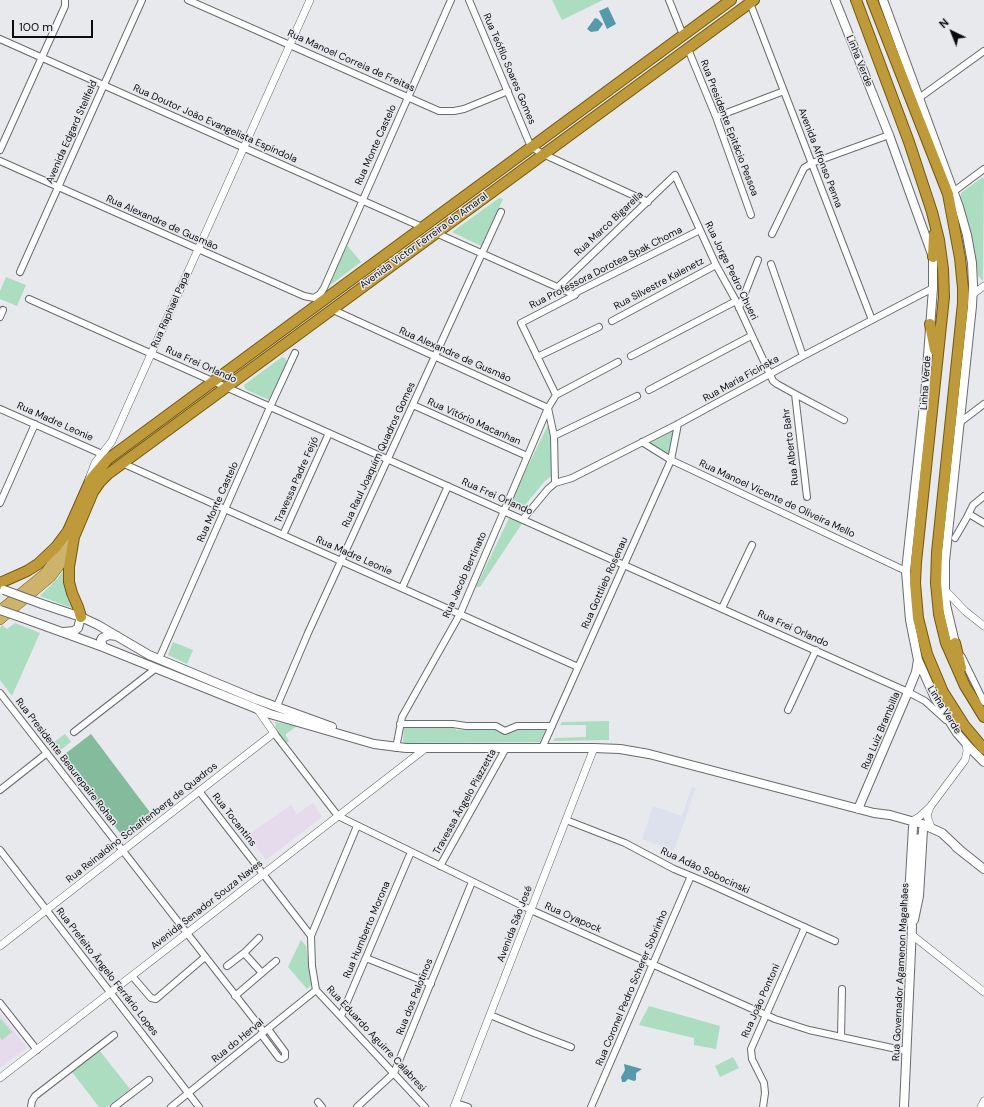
<!DOCTYPE html>
<html>
<head>
<meta charset="utf-8">
<style>
  body { margin:0 }
  #map { position:relative; width:984px; height:1107px; overflow:hidden; background:#e7e9ed; font-family:"DM Sans",sans-serif }
  canvas { display:block }
  .north { position:absolute; left:932px; top:12px; width:40px; height:40px; -webkit-text-stroke:3px #e7e9ed; paint-order:stroke; rotate:317deg; font-size:11px; font-weight:700; line-height:16px; text-align:center; color:#0b0b0d }
  .north::after { content:''; display:block; margin:auto; width:14px; height:18px; background:#0b0b0d; clip-path:polygon(50% 0,100% 100%,50% 72%,0 100%) }
  .scale { position:absolute; left:12px; top:20px; width:81px; height:18px; box-sizing:border-box; border:2px solid #0b0b0d; border-top:0; padding-left:5px; font-size:12px; line-height:14px; white-space:nowrap; color:#0b0b0d; -webkit-text-stroke:3px #e7e9ed; paint-order:stroke }
</style>
</head>
<body>
<div id="map">
<canvas width="984" height="1107"></canvas>
<div class="north">N</div>
<div class="scale">100 m</div>
</div>
<script>
const context = document.querySelector('canvas').getContext('2d');
context.lineJoin = 'round';
function fill(path, color) {
  context.fillStyle = color;
  context.fill(path, 'evenodd');
}
function toPath(rows) {
  const path = new Path2D();
  for (const r of rows) {
    path.moveTo(r[0], r[1]);
    for (let i = 2; i < r.length; i += 2) path.lineTo(r[i], r[i + 1]);
  }
  return path;
}
function trace(path, color, width, dash) {
  context.strokeStyle = color;
  context.lineWidth = width;
  context.lineCap = dash ? 'butt' : 'round';
  context.setLineDash(dash || []);
  context.stroke(path);
}
function write(font, color, halo, rows, align = 'center') {
  context.font = font + ' "DM Sans",sans-serif';
  context.lineWidth = 3;
  context.setLineDash([]);
  context.textBaseline = 'middle';
  context.strokeStyle = halo;
  context.fillStyle = color;
  for (const [text, x, y, turn = 0] of rows) {
    context.save();
    context.translate(x, y);
    context.rotate((+turn || 0) * Math.PI / 180);
    context.textAlign = isNaN(turn) ? turn : align;
    if (halo) context.strokeText(text, 0, 0);
    context.fillText(text, 0, 0);
    context.restore();
  }
}
const built = toPath([
  [692,787,696,788,674,851,642,839,653,806,682,816]
]);
const education = toPath([
  [313,803,322,817,266,860,248,835,291,805,297,814],
  [0,1013,27,1048,0,1068]
]);
const green = toPath([
  [552,0,603,0,562,20],
  [983,177,984,179,983,281,978,276,974,248,970,228,960,197,962,192],
  [499,198,503,199,481,246,452,232],
  [347,245,361,262,329,286],
  [6,277,26,285,17,306,0,299,0,291],
  [282,357,285,358,287,362,269,400,245,389,244,385],
  [548,425,551,425,553,475,545,481,521,510,509,505],
  [674,430,670,455,648,444],
  [510,516,523,522,480,587,476,587],
  [64,569,65,589,68,598,73,607,72,608,40,596,58,578],
  [15,623,40,633,12,696,0,680,0,628,2,625,7,629],
  [173,642,193,650,187,664,168,655],
  [609,721,609,740,553,741,555,738,586,737,586,725,560,725,562,722],
  [275,722,297,726,286,734,286,736,289,741,285,744,275,729,276,725],
  [404,727,451,727,457,730,496,729,505,733,516,728,546,728,540,742,403,743],
  [65,734,71,742,58,752,51,744],
  [301,940,306,946,312,984,307,989,288,967],
  [649,1006,720,1026,716,1049,694,1045,694,1038,639,1025],
  [1,1019,12,1032,2,1040,0,1037,0,1020],
  [100,1051,130,1089,107,1107,99,1107,72,1072],
  [733,1057,739,1068,720,1077,715,1066]
]);
const forest = toPath([
  [91,734,152,815,124,838,61,757]
]);
const water = toPath([
  [608,7,616,24,607,29,599,11],
  [595,18,598,19,603,24,598,31,591,32,587,29],
  [624,1064,642,1069,636,1073,636,1080,634,1081,628,1079,625,1082,622,1082,621,1077,625,1070]
]);
const tertiaryTunnel = toPath([
  [918,838,921,822,929,809]
]);
const minor = toPath([
  [188,0,439,111,454,111,464,109,508,91],
  [469,0,531,147,543,154,648,202],
  [669,0,683,35],
  [750,3,872,320],
  [0,39,422,227],
  [688,49,716,117,751,215],
  [919,98,984,51],
  [716,117,784,91],
  [0,150,65,6,65,0],
  [0,161,304,296,314,298,320,294,324,288,451,0],
  [953,192,984,169],
  [436,233,575,295],
  [772,234,804,168,812,163,889,135],
  [771,264,803,356],
  [20,272,142,0],
  [558,287,675,175,716,265,736,301,773,381,777,384,795,394,844,420],
  [29,299,908,692,925,701,946,720],
  [739,308,758,260],
  [331,309,548,408,460,614,402,717,396,748],
  [0,317,3,310],
  [612,321,716,265],
  [631,356,736,301],
  [537,357,599,327],
  [649,390,751,336],
  [795,394,807,497],
  [556,395,618,362],
  [413,405,527,456],
  [0,409,102,454],
  [959,423,984,404],
  [554,436,637,396],
  [642,442,671,460,906,571],
  [122,463,578,667],
  [555,483,572,478,678,424,803,356,933,288],
  [0,503,35,424],
  [969,514,984,523],
  [523,519,548,489,555,483,554,436,548,408,556,395,521,323,575,295,577,292,700,230],
  [283,535,329,433],
  [955,538,966,519,973,505,984,496],
  [402,588,448,486],
  [722,608,752,545],
  [962,657,984,702],
  [159,659,270,407,295,353],
  [0,693,264,1032],
  [277,706,308,633,501,212],
  [788,710,816,650],
  [400,724,453,724,466,726,496,726,505,731,517,726,552,726],
  [74,732,155,669],
  [274,733,338,816,531,910,775,1019,809,1030,906,1051],
  [542,748,671,460,678,424],
  [0,790,47,753],
  [199,791,311,936],
  [566,820,625,843,674,869,703,881,835,941],
  [357,826,311,936,312,966,316,990,425,1107],
  [0,850,199,1107],
  [440,866,506,748],
  [244,953,259,938],
  [366,958,431,984],
  [227,966,244,953,262,973],
  [132,976,151,998,156,999,205,957],
  [235,996,276,961],
  [0,1003,37,1050],
  [490,1015,534,1033,571,1047],
  [341,1016,411,852],
  [261,1034,279,1058,282,1059,285,1057,285,1052,268,1029],
  [841,1037,842,989],
  [318,1102,322,1107],
  [456,1103,468,1107],
  [31,1107,32,1101,35,1096,114,1035],
  [114,1107,149,1080],
  [171,1107,316,990],
  [357,1107,394,1073,472,882],
  [591,1107,691,876],
  [763,1107,765,1093,764,1083,752,1059,751,1049,805,927]
]);
const tertiary = toPath([
  [973,294,984,286],
  [89,479,95,463,112,441,310,0],
  [945,590,965,611,984,626],
  [930,807,927,816,931,827],
  [912,821,919,817,930,807,965,760,967,751,966,744],
  [914,907,918,838],
  [912,935,984,992],
  [0,946,274,733,258,710],
  [0,1078,426,748],
  [454,1107,594,748],
  [981,1107,984,1101]
]);
const secondary = toPath([
  [835,0,889,135,933,257,933,288,925,396,906,571,910,620,918,660,935,698,957,733,970,748,984,762],
  [883,0,959,207,967,235,972,263,973,285,972,306,945,561,945,590,946,605,955,643],
  [42,604,81,617,98,625,149,655,255,699,332,727],
  [23,618,103,647,270,714,374,744,406,748,594,748,620,749,649,754,874,813,890,815,922,824,942,833,960,850],
  [64,632,74,631,78,628,81,617],
  [103,647,101,640,102,638,109,635,117,636],
  [858,809,908,692,916,672,918,660],
  [956,847,984,869],
  [914,920,919,896,923,830],
  [904,1107,912,927,909,896,913,827]
]);
const primary = toPath([
  [0,610,45,573,56,558,65,539],
  [0,620,51,577,60,565,71,542]
]);
const trunk = toPath([
  [856,0,909,142,932,212,939,240,943,269,944,297,916,562,915,583,918,618,927,654,943,692,964,725,984,749],
  [872,0,948,194,960,258,963,288,963,303,937,552,936,583,939,614,946,643,965,686,984,717],
  [933,257,934,235],
  [930,324,935,350],
  [0,583,27,571,38,564,56,547,68,531,91,479,108,459,731,0],
  [81,617,78,607,72,593,69,582,69,567,74,537,93,492,100,482,108,474,754,0],
  [955,643,961,668]
]);
const secondaryBridge = toPath([
  [4,590,42,604],
  [0,610,23,618]
]);
const streetNames = [
  ["Rua Manoel Correia de Freitas",351,61,24],
  ["Linha Verde",859,61,68],
  ["Rua Teófilo Soares Gomes",509,69,67],
  ["Rua Doutor João Evangelista Espíndola",215,124,24],
  ["Rua Presidente Epitácio Pessoa",729,128,69],
  ["Avenida Edgard Stellfeld",72,132,-66],
  ["Rua Monte Castelo",376,145,-66],
  ["Avenida Affonso Penna",820,158,69],
  ["Rua Alexandre de Gusmão",162,223,24],
  ["Rua Marco Bigarella",609,224,-43],
  ["Avenida Victor Ferreira do Amaral",424,241,-36],
  ["Rua Professora Dorotea Spak Choma",606,268,-27],
  ["Rua Jorge Pedro Chueri",731,271,64],
  ["Rua Silvestre Kalenetz",659,284,-28],
  ["Rua Raphael Papa",171,310,-66],
  ["Rua Alexandre de Gusmão",455,355,24],
  ["Rua Frei Orlando",201,365,24],
  ["Rua Maria Ficinska",741,379,-29],
  ["Linha Verde",926,383,-86],
  ["Rua Madre Leonie",55,422,24],
  ["Rua Vitório Macanhan",474,422,24],
  ["Rua Alberto Bahr",791,447,-97],
  ["Rua Raul Joaquim Quadros Gomes",379,455,-65],
  ["Travessa Padre Feijó",297,480,-66],
  ["Rua Frei Orlando",497,497,24],
  ["Rua Manoel Vicente de Oliveira Mello",777,499,25],
  ["Rua Monte Castelo",218,502,-66],
  ["Rua Madre Leonie",354,556,24],
  ["Rua Jacob Bertinato",465,575,-66],
  ["Rua Gottlieb Rosenau",605,583,-66],
  ["Rua Frei Orlando",793,629,24],
  ["Linha Verde",944,710,58],
  ["Rua Luiz Brambilla",881,731,-67],
  ["Rua Presidente Beaurepaire Rohan",66,762,52],
  ["Travessa Ângelo Piazzetta",465,802,-61],
  ["Rua Tocantins",234,820,52],
  ["Rua Reinaldino Schaffenberg de Quadros",142,823,-38],
  ["Rua Adão Sobocinski",705,871,25],
  ["Avenida Senador Souza Naves",207,905,-38],
  ["Rua Oyapock",573,918,24],
  ["Avenida São José",515,924,-69],
  ["Rua Humberto Morona",367,930,-67],
  ["Rua Prefeito Ângelo Ferrário Lopes",107,972,52],
  ["Rua Governador Agamenon Magalhães",901,972,-87],
  ["Rua Coronel Pedro Scherer Sobrinho",632,988,-67],
  ["Rua dos Palotinos",415,997,-68],
  ["Rua João Pontoni",761,1001,-66],
  ["Rua Eduardo Aguirre Calabresi",376,1039,47],
  ["Rua do Herval",238,1041,-39]
];
fill(built, '#dde1ed');
fill(education, '#e6daed');
fill(green, '#acddc0');
fill(forest, '#84bb9c');
fill(water, '#559aaa');
trace(tertiaryTunnel, '#c6c8cb', 7, [7, 3.5]);
trace(minor, '#6a6b6f', 8);
trace(tertiary, '#6a6b6f', 8);
trace(secondary, '#6a6b6f', 10);
trace(primary, '#74570b', 10);
trace(trunk, '#74570b', 12);
trace(minor, '#fff', 6);
trace(tertiary, '#fff', 7);
trace(secondary, '#fff', 8);
trace(primary, '#ceb36c', 9);
trace(trunk, '#be9a3b', 10);
trace(secondaryBridge, '#6a6b6f', 10, []);
trace(secondaryBridge, '#fff', 8);
write('10px', '#0b0b0d', '#e7e9ed', streetNames);
</script>
</body>
</html>
